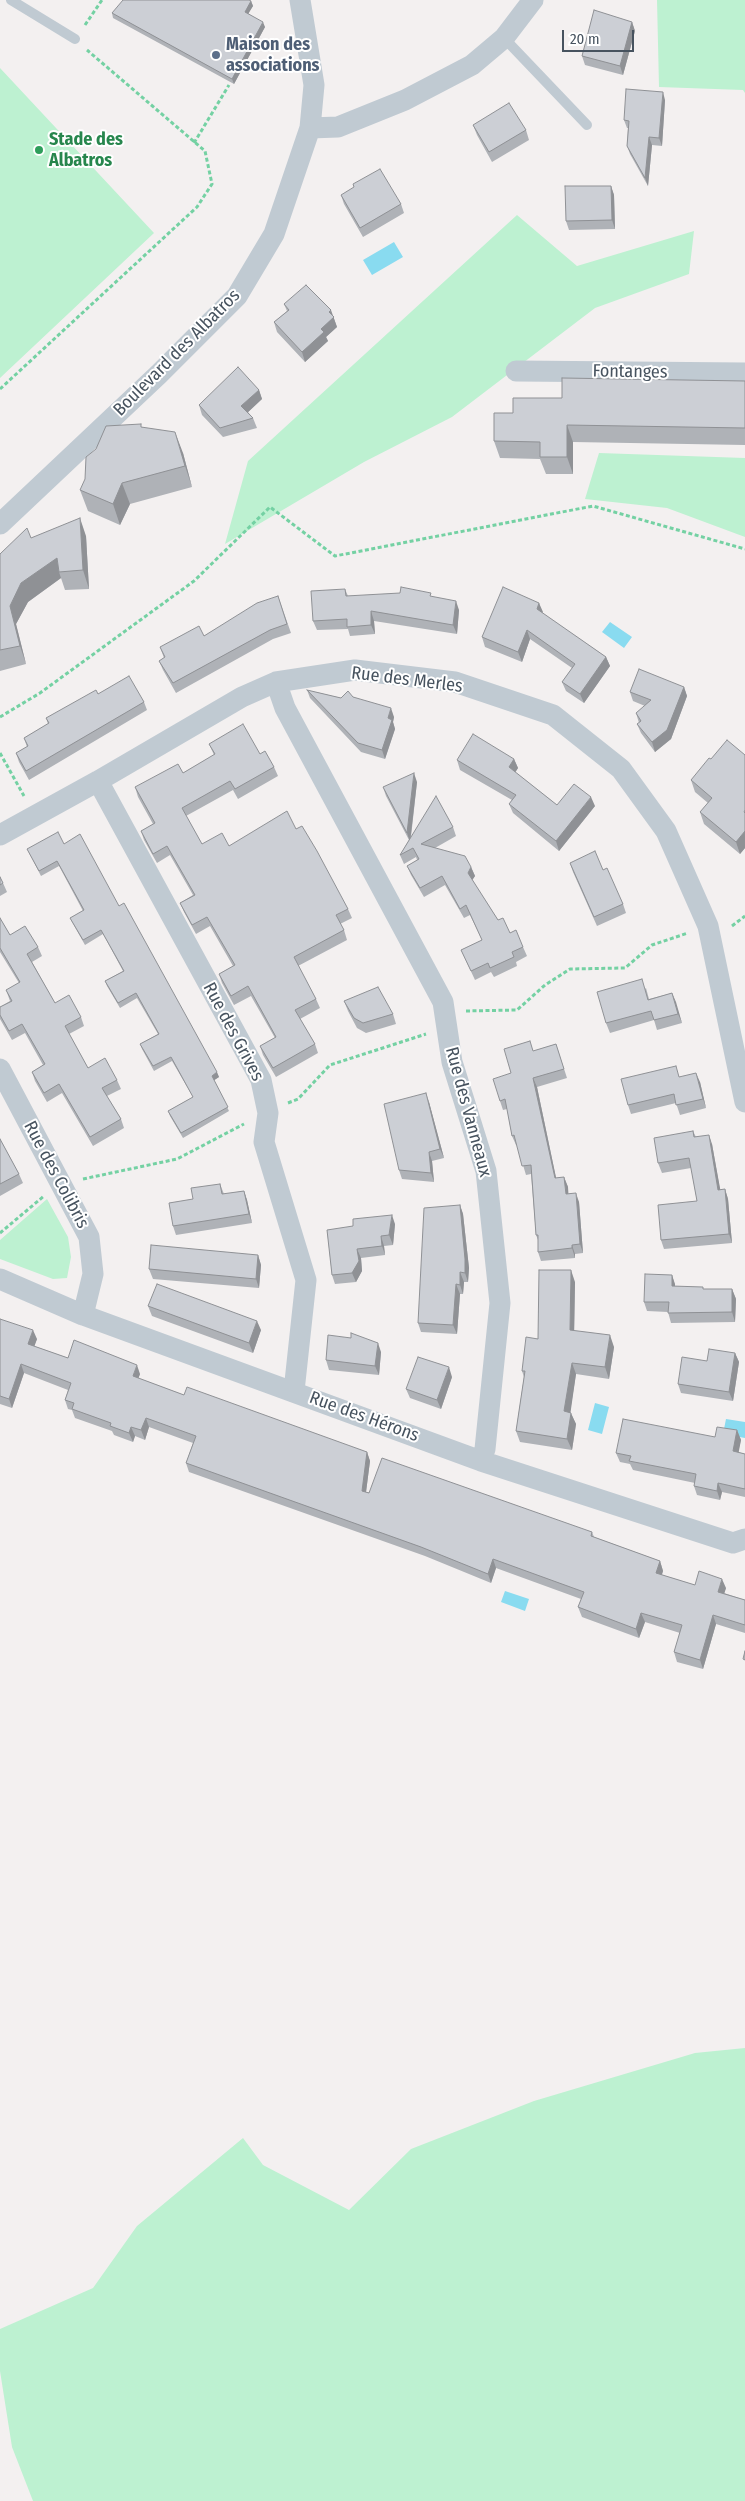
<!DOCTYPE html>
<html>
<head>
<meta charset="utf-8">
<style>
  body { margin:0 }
  #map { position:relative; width:745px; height:2501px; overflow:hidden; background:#f3f0f0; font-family:"Fira Sans Condensed",sans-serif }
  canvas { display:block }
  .scale { position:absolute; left:562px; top:30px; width:72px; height:22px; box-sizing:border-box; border:2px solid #47535f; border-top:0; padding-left:6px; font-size:15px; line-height:18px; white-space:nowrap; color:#47535f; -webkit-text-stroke:4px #fff; paint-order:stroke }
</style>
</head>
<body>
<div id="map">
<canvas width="745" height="2501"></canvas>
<div class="scale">20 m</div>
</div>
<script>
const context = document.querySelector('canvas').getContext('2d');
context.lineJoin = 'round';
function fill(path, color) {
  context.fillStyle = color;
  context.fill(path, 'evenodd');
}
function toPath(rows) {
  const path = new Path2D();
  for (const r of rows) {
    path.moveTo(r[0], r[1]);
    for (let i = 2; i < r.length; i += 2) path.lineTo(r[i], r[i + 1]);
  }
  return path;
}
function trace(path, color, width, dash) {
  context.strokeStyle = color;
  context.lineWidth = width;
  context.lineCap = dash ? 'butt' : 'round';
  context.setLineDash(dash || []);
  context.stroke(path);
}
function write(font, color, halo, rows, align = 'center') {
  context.font = font + ' "Fira Sans Condensed",sans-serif';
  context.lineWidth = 4;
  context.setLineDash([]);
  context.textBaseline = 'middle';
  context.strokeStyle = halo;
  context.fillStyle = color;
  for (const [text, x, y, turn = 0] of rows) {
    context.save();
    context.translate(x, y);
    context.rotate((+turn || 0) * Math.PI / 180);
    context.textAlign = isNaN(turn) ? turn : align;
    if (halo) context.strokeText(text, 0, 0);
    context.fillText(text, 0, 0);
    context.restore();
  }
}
const green = toPath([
  [657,0,745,0,745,93,743,90,659,87],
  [0,68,154,233,0,378],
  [517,215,577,266,694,231,689,274,595,308,452,417,364,462,225,544,248,461],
  [599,453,745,458,745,537,667,508,585,499],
  [47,1199,68,1237,71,1257,67,1278,53,1279,0,1259,0,1240],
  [745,2048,745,2501,33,2501,12,2447,0,2371,0,2329,93,2288,137,2226,243,2138,263,2165,349,2210,411,2149,534,2101,695,2053]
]);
const water = toPath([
  [394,242,403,257,372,275,363,260],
  [610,622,632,637,624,648,602,632],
  [595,1403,609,1407,602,1434,588,1430],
  [726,1419,745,1422,745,1438,723,1434],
  [505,1591,529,1599,525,1611,501,1602]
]);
const path = toPath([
  [85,25,102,0],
  [194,143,229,85],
  [0,389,197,207,212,184,205,151,87,50],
  [0,717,40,693,194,581,270,507,335,556,593,506,745,549],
  [0,753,24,796],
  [732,926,745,916],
  [466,1011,517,1010,545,985,570,969,625,968,652,945,688,933],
  [288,1103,298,1099,330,1065,426,1034],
  [83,1179,177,1159,244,1124],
  [0,1233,44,1196]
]);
const service = toPath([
  [11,0,75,39],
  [504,38,587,125]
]);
const minor = toPath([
  [310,128,338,127,405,100,472,65,504,38,533,0],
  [516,371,745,373],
  [0,524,159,374,237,296,274,234,310,128,314,85,300,0],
  [276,682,285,708,443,1002,452,1062,486,1171,500,1303,485,1449,481,1461],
  [98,781,261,1080,268,1113,264,1142,306,1280,294,1391],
  [0,835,98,781,242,697,276,682,355,670,455,682,553,715,621,769,666,831,708,926,745,1102],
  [0,1069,89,1237,93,1274,83,1315],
  [0,1279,83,1315,481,1461,733,1543,745,1539]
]);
const wall = toPath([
  [251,1,253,6,248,13,265,27,234,84,113,18,112,13],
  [632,22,635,31,623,75,585,65,582,56],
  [665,100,662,146,652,145,648,186,630,154,627,146,628,128,627,128,624,120],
  [473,125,526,130,529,140,492,162,477,135],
  [611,186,614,195,615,229,569,230,566,221],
  [341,195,401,204,404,213,363,237,344,204],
  [284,304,333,316,337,327,326,337,328,341,305,362,277,332,274,322,287,311],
  [745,381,745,445,573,442,573,474,546,474,540,459,500,458,494,441,513,413,562,398],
  [259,390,262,399,248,412,253,418,257,428,223,437,202,415,199,405],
  [142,427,183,453,192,487,130,504,120,525,88,511,80,490],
  [86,536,89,589,65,590,61,578,28,602,16,624,26,664,0,671,0,554,31,538],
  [345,589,348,596,432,597,459,610,457,634,374,621,375,634,350,636,348,629,317,630,313,621],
  [278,596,291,633,273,639,176,693,163,670,159,661,164,658,160,647,204,636],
  [539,603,542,613,606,657,610,666,584,703,566,691,562,682,572,668,530,639,522,662,485,647,482,637],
  [684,687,687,696,671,739,655,752,641,733,637,724,639,723,636,713,645,706,633,701,630,692],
  [307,690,341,698,353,697,394,717,393,722,395,729,385,759,361,752,310,698],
  [98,694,144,702,147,710,29,780,19,762,16,753,27,747,24,738,48,724,46,718],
  [209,744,260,754,274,767,278,776,238,799,233,790,186,816,202,844,229,846,296,829,348,909,352,918,340,924,344,930,347,940,298,966,316,999,320,1008,300,1019,315,1044,318,1053,276,1077,263,1055,260,1046,275,1038,251,996,234,1005,222,983,219,974,233,966,210,926,196,934,184,912,180,903,193,895,170,855,157,863,144,840,141,831,153,824,138,797,135,787,183,773,214,755],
  [745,755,745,848,740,854,704,824,700,812,708,803,695,792,691,780,711,759],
  [514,759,518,768,515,772,557,805,595,806,559,851,513,813,509,804,512,800,460,770,457,760],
  [417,782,411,837,453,827,456,836,435,848,471,867,475,876,472,880,498,920,523,947,527,956,516,962,517,966,494,977,491,972,475,980,461,950,482,940,470,915,464,918,445,885,424,897,411,875,407,866,417,860,416,857,404,864,400,855,409,840,386,796,383,787],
  [64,844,119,906,219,1077,214,1080,229,1111,183,1138,170,1116,168,1111,193,1097,172,1061,154,1071,142,1049,140,1044,158,1034,137,998,120,1008,107,986,105,981,123,971,103,934,85,945,72,922,70,918,83,911,59,866,41,876,27,849],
  [570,863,603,870,623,904,626,913,597,926,573,872],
  [0,877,3,883,7,892,0,896],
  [0,918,10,935,38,947,42,956,32,962,55,1003,81,1017,84,1026,69,1034,88,1068,117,1080,121,1089,107,1096,121,1119,124,1128,93,1146,62,1093,47,1102,35,1081,32,1072,43,1065,25,1033,12,1040,0,1019,0,1007,10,1001,6,990,19,983,0,952],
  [646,988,649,999,672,993,682,1023,657,1030,654,1020,610,1033,606,1023],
  [344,1001,393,1014,396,1024,366,1033,357,1028,348,1011],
  [556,1044,567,1078,537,1087,556,1178,564,1177,568,1187,568,1194,579,1202,583,1253,575,1254,575,1258,541,1261,538,1252,538,1240,536,1235,531,1174,526,1175,517,1145,516,1145,512,1136,507,1109,503,1110,500,1101,511,1073,534,1051],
  [680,1077,700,1082,706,1108,680,1115,676,1103,631,1114,628,1105],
  [429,1102,444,1158,432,1161,434,1182,402,1179,399,1170],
  [693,1131,696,1137,712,1144,720,1190,725,1189,728,1199,732,1243,664,1249,661,1240,697,1201,691,1168,662,1173,658,1163],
  [0,1139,19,1174,23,1183,0,1196],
  [220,1184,224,1194,244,1191,247,1200,252,1223,176,1235,173,1226,193,1199],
  [460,1205,463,1214,469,1268,468,1282,464,1282,463,1294,460,1294,457,1334,421,1332,418,1323],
  [395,1224,393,1245,384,1246,385,1255,361,1258,362,1271,356,1282,335,1284,332,1275,327,1230],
  [258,1255,261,1265,259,1288,153,1279,149,1269],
  [672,1275,675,1286,704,1289,732,1289,736,1299,735,1322,671,1323,668,1312,647,1311,644,1302],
  [575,1282,574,1331,614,1347,609,1379,576,1374,570,1412,576,1424,572,1450,520,1442,516,1431,524,1377,522,1371,538,1339],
  [148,1306,261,1330,253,1353,152,1316],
  [0,1319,37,1339,34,1346,68,1358,140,1374,138,1378,184,1395,367,1452,370,1461,366,1492,592,1532,594,1537,660,1561,663,1571,662,1575,695,1585,726,1588,724,1593,745,1600,745,1633,716,1624,703,1669,677,1662,674,1652,680,1633,645,1622,639,1638,582,1617,578,1607,581,1599,496,1568,491,1583,425,1556,189,1472,186,1463,193,1443,149,1427,145,1440,135,1436,133,1442,114,1435,112,1431,75,1418,72,1410,68,1409,65,1400,68,1390,24,1373,12,1408,0,1404],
  [351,1338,381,1352,379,1375,329,1370,326,1360],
  [735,1353,739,1362,733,1401,681,1393,678,1384,707,1361],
  [452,1377,441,1409,410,1398,406,1389],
  [737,1430,741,1440,738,1452,745,1454,745,1497,722,1492,720,1500,697,1495,694,1486,695,1483,633,1470,630,1464,620,1462,616,1453,715,1437]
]);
const shadedWall = toPath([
  [251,1,253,6,247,16,245,12],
  [263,22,265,27,234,84,232,79],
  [632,22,635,31,623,75,620,66],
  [663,92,665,100,662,146,659,138],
  [649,137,652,145,648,186,645,178],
  [611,186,614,195,615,229,612,220],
  [331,310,337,327,326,337,328,341,305,362,302,352],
  [259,390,262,399,245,415,241,406],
  [567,425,573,442,573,474,567,457],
  [175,432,183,453,192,487,185,466],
  [122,483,130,504,120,525,113,504],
  [80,518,86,536,89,589,83,570],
  [57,558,59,572,61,578,28,602,16,624,26,664,20,646,10,606,21,583],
  [456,601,459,610,457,634,453,625],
  [539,603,543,612,540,618,537,609],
  [371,611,374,621,375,634,371,625],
  [527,630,530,639,522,662,518,652],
  [606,657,610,666,584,703,580,694],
  [684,687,687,696,671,739,655,752,652,742],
  [391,708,394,717,393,722,395,729,385,759,382,750,388,718],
  [514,759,518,768,513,776,509,767],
  [414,773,417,782,410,842,407,833],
  [591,797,595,806,559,851,556,841],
  [745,831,745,848,740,854,736,842],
  [471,867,475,876,471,882,468,873],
  [672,993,676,1002,682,1023,678,1014],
  [217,1072,219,1077,213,1081,212,1076],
  [696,1073,700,1082,706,1108,703,1099],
  [533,1078,537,1087,558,1187,555,1178],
  [426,1093,429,1102,444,1158,440,1149],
  [709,1135,712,1144,722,1199,718,1190],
  [429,1152,432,1161,434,1182,431,1173],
  [564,1177,568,1187,569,1203,566,1194],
  [725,1189,728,1199,732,1243,729,1234],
  [244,1191,247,1200,252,1223,249,1214],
  [576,1193,579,1202,583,1253,580,1244],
  [460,1205,463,1214,469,1268,468,1282,465,1273],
  [392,1215,395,1224,393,1245,389,1235],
  [381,1236,384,1246,385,1255,382,1246],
  [572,1245,575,1254,575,1258,572,1248],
  [357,1249,361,1258,362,1271,356,1282,352,1273],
  [258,1255,261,1265,259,1288,256,1279],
  [571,1270,575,1282,574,1341,570,1330],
  [460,1272,464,1282,463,1294,460,1285],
  [672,1275,675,1284,675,1296,672,1286],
  [456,1284,460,1294,457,1334,453,1325],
  [732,1289,736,1299,735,1322,732,1312],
  [257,1321,261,1330,253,1353,249,1343],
  [33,1330,37,1339,32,1353,28,1344],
  [610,1335,614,1347,609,1379,605,1367],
  [378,1343,381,1352,379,1375,375,1366],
  [735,1353,739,1362,733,1401,729,1392],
  [572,1363,576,1374,569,1423,564,1411],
  [21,1364,24,1373,12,1408,9,1399],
  [137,1365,140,1374,136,1385,133,1376],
  [449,1367,452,1377,441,1409,437,1400],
  [571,1413,576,1424,572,1450,567,1439],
  [146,1418,149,1427,145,1440,141,1430],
  [131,1427,135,1436,133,1442,129,1433],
  [737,1430,741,1440,737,1461,733,1451],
  [367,1452,370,1461,365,1500,362,1491],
  [718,1483,722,1492,720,1500,717,1491],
  [493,1559,496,1568,491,1583,488,1574],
  [660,1561,663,1571,659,1582,656,1573],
  [722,1579,726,1588,722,1601,718,1592],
  [641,1613,645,1622,639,1638,636,1629],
  [713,1615,716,1624,703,1669,700,1660]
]);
const building = toPath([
  [123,0,249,0,251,1,245,12,263,22,232,79,112,13,123,0],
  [594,10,632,22,620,66,582,56,594,10],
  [626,89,663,92,659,138,649,137,645,178,627,146,629,121,624,120,626,89],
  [509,103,526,130,489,152,473,125,509,103],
  [380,169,401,204,360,228,341,195,354,187,353,184,380,169],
  [565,186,611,186,612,220,566,221,565,186],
  [306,285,331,310,329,312,334,317,321,329,324,332,302,352,274,322,289,310,284,304,306,285],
  [238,367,259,390,241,406,253,418,220,428,199,405,238,367],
  [562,378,745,381,745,428,567,425,567,457,540,457,540,442,494,441,494,413,513,413,513,398,562,398,562,378],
  [141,424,141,427,175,432,185,466,122,483,113,504,80,490,85,479,86,457,96,449,106,426,141,424],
  [80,518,83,570,59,572,57,558,21,583,10,606,20,646,0,650,0,554,27,528,31,538,80,518],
  [401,587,431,593,430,596,456,601,453,625,371,611,371,625,347,627,347,619,313,621,311,591,345,589,346,596,400,593,401,587],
  [503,587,539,603,537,609,606,657,580,694,562,682,575,664,527,630,518,652,482,637,503,587],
  [278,596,287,624,270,630,173,683,159,661,165,657,160,647,199,626,204,636,257,603,278,596],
  [639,669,684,687,667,730,652,742,637,724,641,721,636,713,651,700,630,692,639,669],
  [129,676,144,702,26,771,16,753,28,746,24,738,49,723,46,718,96,690,98,694,129,676],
  [307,690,341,698,348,691,353,697,391,708,388,718,392,720,382,750,358,743,307,690],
  [243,724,260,754,265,751,274,767,235,789,230,781,182,808,202,844,222,833,229,846,287,811,296,829,302,826,317,851,348,909,336,915,344,930,294,957,316,999,295,1010,315,1044,273,1068,260,1046,276,1037,248,986,231,996,219,974,235,965,207,917,192,925,180,903,195,895,167,846,153,854,141,831,155,823,135,787,178,764,183,773,215,754,209,744,243,724],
  [473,734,514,759,509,767,557,805,574,784,591,797,556,841,509,804,516,795,457,760,473,734],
  [727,740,745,755,745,810,744,812,745,813,745,831,736,842,700,812,712,798,691,780,709,758,711,759,727,740],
  [414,773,407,833,383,787,414,773],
  [436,796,453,827,421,844,465,856,471,867,468,873,498,920,503,918,510,933,516,930,523,947,512,952,514,957,490,968,488,963,471,971,461,950,482,940,466,905,460,909,442,876,420,888,407,866,419,859,413,848,400,855,436,796],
  [58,832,64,844,80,834,119,906,124,903,217,1072,212,1076,228,1107,181,1133,168,1111,193,1097,171,1057,153,1066,140,1044,159,1034,136,993,118,1003,105,981,124,971,101,930,83,940,70,918,84,910,57,861,39,871,27,849,58,832],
  [595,851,603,870,607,868,623,904,594,917,570,863,595,851],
  [0,877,3,883,0,885,0,877],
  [0,918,10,935,25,926,38,947,27,954,55,1003,69,995,81,1017,65,1026,88,1068,105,1058,117,1080,102,1088,121,1119,90,1137,59,1084,44,1093,32,1072,45,1064,22,1024,9,1031,0,1015,0,1007,12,1001,6,990,20,982,0,948,0,918],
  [642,979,648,1000,672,993,678,1014,654,1020,651,1011,606,1023,597,992,642,979],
  [378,987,393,1014,363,1023,354,1018,344,1001,378,987],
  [530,1041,533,1051,556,1044,564,1069,533,1078,555,1178,564,1177,566,1194,576,1193,580,1244,572,1245,572,1248,538,1252,538,1235,536,1235,531,1165,522,1166,514,1135,512,1136,505,1099,500,1101,493,1079,511,1073,504,1049,530,1041],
  [676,1066,679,1077,696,1073,703,1099,676,1105,674,1094,628,1105,621,1079,676,1066],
  [426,1093,440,1149,429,1152,431,1173,399,1170,384,1104,426,1093],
  [693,1131,694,1137,709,1135,718,1190,725,1189,729,1234,661,1240,658,1205,697,1201,689,1158,658,1163,654,1138,693,1131],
  [0,1139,19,1174,0,1184,0,1139],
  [220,1184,222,1194,244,1191,249,1214,173,1226,169,1203,193,1199,191,1188,220,1184],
  [460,1205,465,1259,465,1273,460,1272,460,1285,456,1284,453,1325,418,1323,424,1208,460,1205],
  [392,1215,389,1235,381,1236,382,1246,357,1249,359,1261,352,1273,332,1275,327,1230,353,1226,353,1219,392,1215],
  [151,1245,258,1255,256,1279,149,1269,151,1245],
  [539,1270,571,1270,570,1330,610,1335,605,1367,572,1363,564,1411,571,1413,567,1439,516,1431,525,1371,522,1371,526,1337,538,1339,539,1270],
  [645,1274,672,1275,672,1286,703,1287,703,1289,732,1289,732,1312,668,1313,669,1302,644,1302,645,1274],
  [157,1284,257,1321,249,1343,148,1306,157,1284],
  [0,1319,33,1330,28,1344,68,1358,74,1340,137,1365,133,1376,184,1395,187,1387,367,1452,362,1491,369,1493,382,1458,592,1532,591,1536,660,1561,656,1573,695,1585,699,1571,722,1579,718,1592,745,1600,745,1625,713,1615,700,1660,674,1652,682,1625,641,1613,636,1629,578,1607,584,1592,493,1559,488,1574,421,1547,186,1463,196,1436,146,1418,141,1430,131,1427,129,1433,110,1426,111,1423,72,1409,74,1403,65,1400,71,1383,21,1364,9,1399,0,1396,0,1319],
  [351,1333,378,1343,375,1366,326,1360,328,1335,351,1338,351,1333],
  [709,1349,735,1353,729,1392,678,1384,682,1357,707,1361,709,1349],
  [418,1357,449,1367,437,1400,406,1389,418,1357],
  [623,1419,715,1437,717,1427,737,1430,733,1451,745,1454,745,1489,718,1483,717,1491,694,1486,696,1474,629,1461,631,1456,616,1453,623,1419],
  [745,1651,745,1660,743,1659,745,1651]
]);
const markers = [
  [216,55,5,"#5c6f8a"],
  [39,150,5,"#2e9e5b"]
];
const serviceNames = [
  ["Maison des",226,45],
  ["associations",226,66]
];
const leisureNames = [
  ["Stade des",49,140],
  ["Albatros",49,161]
];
const streetNames = [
  ["Boulevard des Albatros",177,353,-45],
  ["Fontanges",630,372,1],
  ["Rue des Merles",407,680,7],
  ["Rue des Grives",233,1032,62],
  ["Rue des Vanneaux",468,1112,75],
  ["Rue des Colibris",56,1175,62],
  ["Rue des Hérons",364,1417,20]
];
fill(green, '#bdf1d1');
fill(water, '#89dbf0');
trace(path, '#74d1a3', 3, [4, 2.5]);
trace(service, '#c0cad2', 10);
trace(minor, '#c0cad2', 21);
fill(wall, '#afb2b7');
fill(shadedWall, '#8f9195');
fill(building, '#cccfd5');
trace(building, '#8f9195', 1);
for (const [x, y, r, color] of markers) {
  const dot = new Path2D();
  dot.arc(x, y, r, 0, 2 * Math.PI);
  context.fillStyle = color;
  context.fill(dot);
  trace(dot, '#fff', 2);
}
write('bold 18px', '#4e5e75', '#fff', serviceNames, 'left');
write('bold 18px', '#27864d', '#fff', leisureNames, 'left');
write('18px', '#47535f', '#fff', streetNames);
</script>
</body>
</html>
